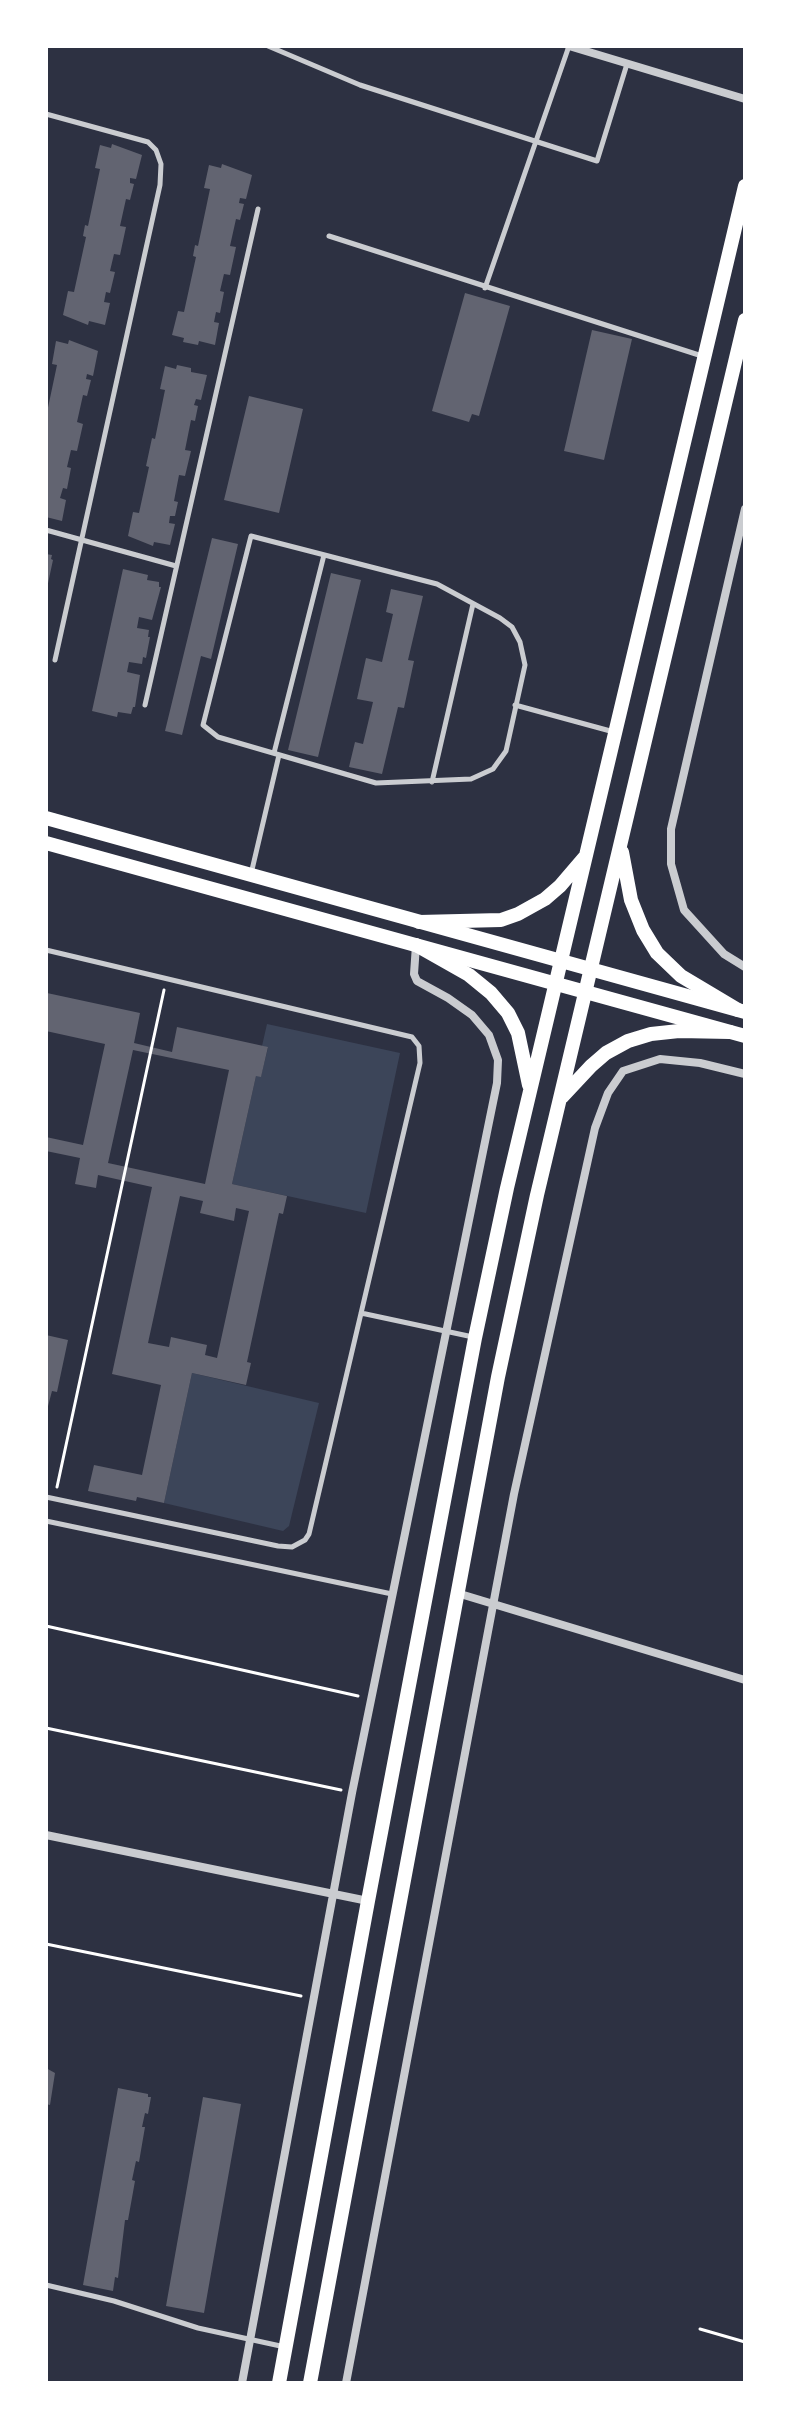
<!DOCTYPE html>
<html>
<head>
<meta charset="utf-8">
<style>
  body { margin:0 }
  #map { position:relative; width:791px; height:2429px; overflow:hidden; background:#2d3142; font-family:"Noto Sans",sans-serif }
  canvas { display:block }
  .frame { position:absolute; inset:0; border:48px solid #fff; pointer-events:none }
</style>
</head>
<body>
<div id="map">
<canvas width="791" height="2429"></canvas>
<div class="frame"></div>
</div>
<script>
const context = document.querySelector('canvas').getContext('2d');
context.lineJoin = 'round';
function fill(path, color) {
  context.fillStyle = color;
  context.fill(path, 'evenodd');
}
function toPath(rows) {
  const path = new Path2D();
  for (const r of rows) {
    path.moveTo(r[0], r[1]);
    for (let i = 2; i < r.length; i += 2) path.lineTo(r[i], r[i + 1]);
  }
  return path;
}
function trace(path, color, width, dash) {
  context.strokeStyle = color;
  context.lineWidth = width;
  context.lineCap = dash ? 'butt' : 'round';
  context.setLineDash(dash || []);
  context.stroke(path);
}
const green = toPath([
  [267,1024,400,1053,366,1213,232,1184,256,1076,261,1076,268,1048,262,1046],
  [192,1373,319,1403,289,1526,283,1531,164,1503]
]);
const building = toPath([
  [112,144,142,155,136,179,130,178,130,183,134,184,130,200,126,199,120,226,126,227,120,255,114,254,110,271,115,272,110,293,106,292,104,302,110,303,105,325,89,321,88,325,63,315,68,291,74,292,86,237,83,236,85,225,88,226,100,169,95,168,100,145,111,148],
  [222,164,252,175,246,199,240,198,239,203,244,204,240,220,236,219,230,246,236,247,230,275,224,274,220,291,224,292,220,313,216,312,214,322,219,323,215,345,199,341,198,345,183,342,184,338,172,335,178,311,184,312,196,257,193,256,195,245,198,246,210,189,204,188,209,165,221,168],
  [465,293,510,306,479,416,472,414,469,422,432,411],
  [592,330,632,339,604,460,564,451],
  [69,340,98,351,93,376,87,374,86,379,91,380,87,396,83,395,77,422,83,424,77,451,71,450,67,467,71,468,67,489,63,488,60,498,66,500,62,521,46,517,46,417,57,365,52,364,56,341,68,344],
  [177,365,191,368,191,372,207,375,201,400,196,399,194,405,198,406,195,421,191,420,185,450,191,451,185,476,179,475,174,501,178,502,175,516,170,516,169,523,175,524,170,545,154,542,153,546,128,536,133,512,139,513,149,467,146,466,152,438,155,439,165,390,160,389,165,366,176,369],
  [249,396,303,409,279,513,224,500],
  [212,538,238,544,211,659,201,656,182,735,165,731],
  [46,554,52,555,51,559,53,560,47,588],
  [123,569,148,575,147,580,159,582,159,587,161,587,152,620,139,617,137,628,149,630,148,637,150,637,146,658,143,657,142,664,129,662,127,672,140,675,135,707,133,707,131,714,118,712,117,717,92,711],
  [331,573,361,580,318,757,288,750],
  [391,589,423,596,408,660,414,661,404,708,398,707,382,774,349,767,355,742,363,744,373,702,357,699,366,658,382,662,393,614,386,612],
  [47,993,140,1013,134,1043,172,1052,177,1027,268,1047,261,1077,256,1076,232,1184,287,1196,283,1214,279,1213,247,1362,251,1363,246,1385,192,1373,164,1503,137,1497,136,1501,88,1491,94,1465,142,1475,161,1385,112,1374,152,1187,98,1175,96,1188,75,1184,80,1158,46,1151,46,1137,83,1145,105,1044,46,1031],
  [133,1050,229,1070,205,1184,108,1163],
  [180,1196,203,1201,200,1213,234,1221,236,1208,249,1211,217,1358,205,1355,207,1345,171,1337,169,1347,148,1343],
  [46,1335,68,1340,57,1392,52,1391,47,1410],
  [46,2068,55,2073,50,2105,46,2104],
  [118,2088,148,2094,148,2097,151,2097,148,2114,145,2113,142,2127,145,2127,139,2162,136,2161,132,2180,135,2181,128,2220,125,2220,118,2278,115,2277,113,2291,83,2285],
  [203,2097,241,2104,204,2313,166,2306]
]);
const path = toPath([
  [57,1487,164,990],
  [46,1626,358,1696],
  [46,1728,341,1790],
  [46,1944,301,1996],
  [700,2329,745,2342]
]);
const service = toPath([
  [268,46,360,85,597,161,627,64],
  [46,114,148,142,156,150,161,164,160,185,55,660],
  [329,236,702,356],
  [485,288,569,46],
  [46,530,176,566],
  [251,536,437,584,500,618,512,627,520,642,525,665,506,751,493,769,471,779,376,783,218,737,203,725,251,536],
  [145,705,258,209],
  [515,705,614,732],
  [274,753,324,555],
  [432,782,473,604],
  [251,874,279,755],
  [46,950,412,1037,419,1046,420,1063,309,1534,305,1540,292,1547,278,1546,46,1497],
  [361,1313,473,1337],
  [46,1521,392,1594],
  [46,2285,114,2301,198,2328,285,2347]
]);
const minor = toPath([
  [569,46,745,99],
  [745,509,671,829,671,864,684,910,724,954,745,967],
  [457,1593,745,1680],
  [46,1835,368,1901],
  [242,2383,352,1793,497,1083,498,1060,489,1035,472,1015,448,998,417,981,414,974,416,945],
  [346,2383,514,1494,595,1128,608,1093,623,1071,660,1059,700,1063,745,1074]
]);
const secondary = toPath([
  [46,818,745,1012],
  [46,843,745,1036]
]);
const primary = toPath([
  [622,852,631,900,643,930,657,953,681,976,738,1010],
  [419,922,501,920,518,914,545,899,560,886,584,858],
  [416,945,469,975,491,993,508,1013,518,1033,529,1085],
  [562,1097,591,1066,606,1053,628,1041,651,1034,679,1031,730,1032],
  [279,2383,368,1901,475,1338,507,1188,745,186],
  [310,2383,498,1377,537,1195,745,320]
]);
fill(green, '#3c4559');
fill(building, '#626471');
trace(path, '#fff', 3);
trace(service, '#caccd0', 5);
trace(minor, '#caccd0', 8);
trace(secondary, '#fff', 14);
trace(primary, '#fff', 14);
</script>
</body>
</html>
